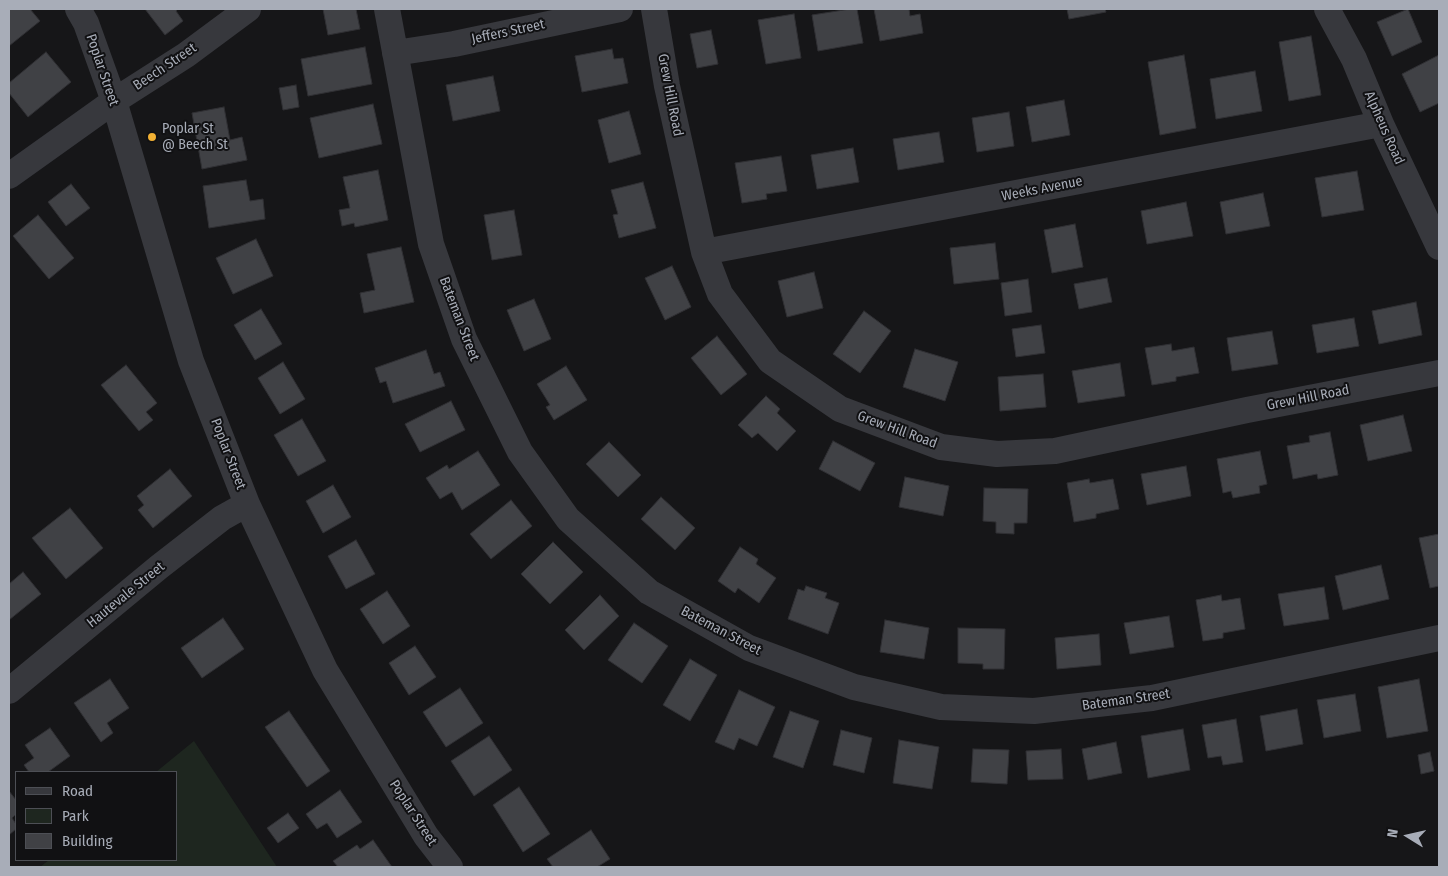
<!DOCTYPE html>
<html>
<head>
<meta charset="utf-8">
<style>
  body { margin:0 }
  #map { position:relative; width:1448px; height:876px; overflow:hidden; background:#161618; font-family:"Fira Sans Condensed",sans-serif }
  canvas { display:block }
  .frame { position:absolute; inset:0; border:10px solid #a8adb8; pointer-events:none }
  .legend { position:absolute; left:15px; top:771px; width:162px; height:90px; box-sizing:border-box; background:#111113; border:1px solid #4d4f55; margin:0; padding:6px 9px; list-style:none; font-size:15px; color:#a8adb8 }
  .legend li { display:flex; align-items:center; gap:10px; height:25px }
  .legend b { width:25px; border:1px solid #4d4f55 }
  .north { position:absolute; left:1383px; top:811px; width:50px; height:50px; -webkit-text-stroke:4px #111113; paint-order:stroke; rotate:280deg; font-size:14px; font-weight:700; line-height:20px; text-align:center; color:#a8adb8 }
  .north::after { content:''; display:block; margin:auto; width:18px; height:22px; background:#a8adb8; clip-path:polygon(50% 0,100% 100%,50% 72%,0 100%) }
</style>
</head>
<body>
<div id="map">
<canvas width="1448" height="876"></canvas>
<div class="frame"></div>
<ul class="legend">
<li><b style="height:6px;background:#37383d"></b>Road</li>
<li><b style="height:14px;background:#1e261f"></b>Park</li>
<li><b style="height:14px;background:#404145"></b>Building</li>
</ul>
<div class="north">N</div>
</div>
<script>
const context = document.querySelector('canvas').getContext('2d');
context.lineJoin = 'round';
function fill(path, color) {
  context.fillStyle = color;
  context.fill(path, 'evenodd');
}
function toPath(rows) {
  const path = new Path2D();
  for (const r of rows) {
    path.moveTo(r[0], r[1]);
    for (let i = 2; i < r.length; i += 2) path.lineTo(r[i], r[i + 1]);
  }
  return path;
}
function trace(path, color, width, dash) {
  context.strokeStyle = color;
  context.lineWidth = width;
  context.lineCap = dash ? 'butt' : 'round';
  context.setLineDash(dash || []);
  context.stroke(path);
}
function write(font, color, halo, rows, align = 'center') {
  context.font = font + ' "Fira Sans Condensed",sans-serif';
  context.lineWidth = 4;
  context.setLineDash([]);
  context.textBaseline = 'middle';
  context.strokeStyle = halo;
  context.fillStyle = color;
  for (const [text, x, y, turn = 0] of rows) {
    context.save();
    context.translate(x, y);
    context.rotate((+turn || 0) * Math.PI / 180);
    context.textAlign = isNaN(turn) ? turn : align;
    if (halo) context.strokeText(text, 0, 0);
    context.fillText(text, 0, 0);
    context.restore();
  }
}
const green = toPath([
  [194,741,277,867,40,867,49,860,176,860,176,772,156,772]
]);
const building = toPath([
  [9,9,30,9,40,21,9,46,9,9],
  [145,9,178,9,176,11,183,21,165,35,145,9],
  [323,9,356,9,360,29,328,35,323,9],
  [850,9,857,9,863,43,818,51,812,15,850,9],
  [874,9,909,9,910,16,920,14,923,33,880,41,874,9],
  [1067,9,1105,9,1106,12,1069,19,1067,9],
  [1408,9,1422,42,1392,56,1377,22,1408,9],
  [794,14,801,58,766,64,758,20,794,14],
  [711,30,718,64,697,68,690,34,711,30],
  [1311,36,1321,95,1289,101,1279,42,1311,36],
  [365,47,372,84,308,96,301,59,365,47],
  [612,49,614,59,623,58,628,83,582,92,575,56,612,49],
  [46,52,71,82,28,117,9,93,9,83,46,52],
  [1184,55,1196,128,1160,135,1148,62,1184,55],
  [1439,55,1439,103,1420,112,1402,74,1439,55],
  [1255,71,1262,111,1216,119,1210,79,1255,71],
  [493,76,500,111,453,121,446,85,493,76],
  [296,85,299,107,283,110,279,88,296,85],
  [1064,100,1070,135,1032,142,1026,107,1064,100],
  [373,104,382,144,319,158,310,118,373,104],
  [224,107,230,140,242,137,247,160,202,169,192,113,224,107],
  [629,111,641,154,609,163,598,120,629,111],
  [1009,112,1014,146,977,152,972,118,1009,112],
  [939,132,944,162,898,170,893,139,939,132],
  [853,148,859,182,817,189,811,155,853,148],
  [781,156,787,191,766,194,767,199,742,203,735,163,781,156],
  [378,170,388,220,355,227,354,223,342,226,339,210,350,208,343,177,378,170],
  [1357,171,1364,210,1322,217,1315,178,1357,171],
  [246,180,250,201,263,199,265,219,209,228,203,186,246,180],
  [643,182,656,228,619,238,613,215,618,214,611,190,643,182],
  [71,184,90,208,66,226,48,202,71,184],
  [1263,193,1270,226,1226,234,1220,202,1263,193],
  [1186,202,1193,236,1147,244,1141,211,1186,202],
  [514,210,522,255,492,260,484,215,514,210],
  [38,215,74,258,49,279,13,236,38,215],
  [1075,224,1083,267,1052,273,1044,230,1075,224],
  [256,239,273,276,233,294,216,258,256,239],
  [995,243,999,279,954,284,950,248,995,243],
  [401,247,414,302,364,313,360,293,375,290,367,254,401,247],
  [672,266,691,307,665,320,645,278,672,266],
  [814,272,823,308,787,317,778,281,814,272],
  [1107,278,1112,302,1079,309,1074,284,1107,278],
  [1028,279,1032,312,1005,316,1001,283,1028,279],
  [534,299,551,339,524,351,507,310,534,299],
  [1416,302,1422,335,1379,344,1372,311,1416,302],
  [261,309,282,344,255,360,234,325,261,309],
  [864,311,891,331,860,373,833,354,864,311],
  [1354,318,1359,346,1317,353,1312,325,1354,318],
  [1041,325,1045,353,1016,357,1012,329,1041,325],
  [1272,331,1278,364,1232,371,1227,338,1272,331],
  [717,336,747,374,721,395,691,358,717,336],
  [1171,344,1172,351,1194,347,1199,373,1176,377,1176,381,1152,385,1145,348,1171,344],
  [915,349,958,362,945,401,903,387,915,349],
  [426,350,434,374,440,372,445,386,393,403,386,381,380,383,375,368,426,350],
  [283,362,305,399,280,414,258,378,283,362],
  [1120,363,1125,396,1078,403,1072,371,1120,363],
  [126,365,157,403,146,412,153,420,139,431,101,385,126,365],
  [566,366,587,400,554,420,546,407,550,405,537,384,566,366],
  [1043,374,1046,407,1000,411,998,377,1043,374],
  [766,396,780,409,777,413,796,431,777,451,758,433,752,438,738,425,766,396],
  [451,401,465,430,420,452,405,424,451,401],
  [1403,415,1412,451,1368,461,1360,425,1403,415],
  [302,419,326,461,298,476,274,435,302,419],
  [1330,432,1338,475,1318,479,1317,474,1293,479,1287,446,1310,442,1309,436,1330,432],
  [833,441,875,463,860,491,819,469,833,441],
  [609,442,641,475,618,497,586,464,609,442],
  [478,451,500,485,462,510,452,492,440,499,426,478,447,465,449,469,478,451],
  [1260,451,1267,484,1259,486,1260,493,1233,498,1231,491,1223,493,1217,459,1260,451],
  [1186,466,1191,496,1147,505,1141,474,1186,466],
  [170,469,192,496,153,528,138,510,144,505,137,496,170,469],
  [905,477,949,486,943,516,899,507,905,477],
  [1089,479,1090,483,1113,479,1119,509,1096,514,1096,518,1074,522,1067,483,1089,479],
  [333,485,351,517,323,533,306,501,333,485],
  [984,488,1028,489,1027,523,1014,523,1014,534,996,533,996,522,983,521,984,488],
  [661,497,695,528,675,550,641,519,661,497],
  [511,500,532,526,491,559,470,534,511,500],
  [70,508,103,548,66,579,32,538,70,508],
  [1439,534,1439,586,1430,588,1419,538,1439,534],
  [356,540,375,574,346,589,328,556,356,540],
  [553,542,583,572,550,604,521,574,553,542],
  [740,547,758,559,756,564,776,578,759,603,738,588,735,593,718,581,740,547],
  [1381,565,1389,599,1343,610,1335,576,1381,565],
  [23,572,41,594,9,620,9,584,23,572],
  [806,586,827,593,825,598,839,603,828,634,788,619,798,589,804,591,806,586],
  [1324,587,1329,619,1284,626,1278,594,1324,587],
  [387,591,410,626,383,644,360,609,387,591],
  [600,595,619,616,584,650,565,630,600,595],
  [1221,595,1222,601,1240,598,1245,629,1223,633,1223,638,1203,641,1196,600,1221,595],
  [1169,616,1174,647,1130,654,1124,623,1169,616],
  [223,618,244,649,202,678,181,648,223,618],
  [885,620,929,628,924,659,880,652,885,620],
  [634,623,668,646,642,683,608,660,634,623],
  [958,628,1005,629,1004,669,983,669,983,664,958,663,958,628],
  [1099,634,1101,665,1057,669,1055,638,1099,634],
  [415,646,436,677,409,695,389,663,415,646],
  [690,659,717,675,690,721,663,705,690,659],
  [110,679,129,708,107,723,113,733,101,742,74,703,110,679],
  [1419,679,1428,731,1387,738,1378,687,1419,679],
  [460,688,483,723,446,747,423,712,460,688],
  [739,690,775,707,757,746,739,738,734,750,715,742,739,690],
  [1355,694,1361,731,1324,738,1317,700,1355,694],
  [1297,709,1303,744,1266,751,1260,716,1297,709],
  [289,711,330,771,307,787,265,727,289,711],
  [790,711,819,721,803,768,773,757,790,711],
  [1236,719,1243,762,1223,765,1221,756,1208,758,1202,725,1236,719],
  [50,728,70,756,48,772,29,772,24,765,34,758,25,745,50,728],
  [1183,729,1190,770,1148,778,1141,736,1183,729],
  [841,730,872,738,864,773,833,765,841,730],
  [489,736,512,770,474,796,451,761,489,736],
  [899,740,939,747,932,789,893,783,899,740],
  [1116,742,1122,773,1088,780,1082,749,1116,742],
  [973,749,1009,750,1007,784,971,782,973,749],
  [1061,749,1063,779,1028,780,1026,751,1061,749],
  [1430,752,1434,771,1421,774,1418,755,1430,752],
  [519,787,550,834,523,852,493,805,519,787],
  [340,790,362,822,337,838,327,823,317,829,306,814,340,790],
  [9,791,16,800,16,814,12,818,16,824,16,829,9,835,9,791],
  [288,813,299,828,278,843,267,828,288,813],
  [591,830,610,859,597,867,553,867,547,859,591,830],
  [373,840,392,867,338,867,333,861,357,845,360,849,373,840]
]);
const minor = toPath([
  [78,9,86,23,114,101,191,361,247,504,325,670,426,836,450,867],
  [387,9,431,244,464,339,520,452,568,519,649,592,749,648,854,687,941,707,1034,711,1152,698,1439,638],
  [654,9,667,86,704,252,720,294,770,361,840,409,941,447,997,454,1055,451,1247,410,1439,373],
  [1327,9,1354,59,1381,124,1439,247],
  [395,53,454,44,620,9],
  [9,176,114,101,186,55,248,9],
  [704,252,1381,124],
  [9,691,159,567,222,518,247,504]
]);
const markers = [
  [152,137,5,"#f2b134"]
];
const streetNames = [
  ["Jeffers Street",508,32,-12],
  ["Beech Street",165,67,-34],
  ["Poplar Street",102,70,71],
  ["Grew Hill Road",670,95,79],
  ["Alpheus Road",1384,128,66],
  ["Weeks Avenue",1042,189,-11],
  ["Bateman Street",459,319,69],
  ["Grew Hill Road",1308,398,-11],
  ["Grew Hill Road",897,430,20],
  ["Poplar Street",228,454,69],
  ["Hautevale Street",126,595,-39],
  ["Bateman Street",721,631,28],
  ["Bateman Street",1126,700,-8],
  ["Poplar Street",413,813,57]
];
const poiNames = [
  ["Poplar St",162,129],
  ["@ Beech St",162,145]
];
fill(green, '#1e261f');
fill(building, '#404145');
trace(building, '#303034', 1);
trace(minor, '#37383d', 26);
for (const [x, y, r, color] of markers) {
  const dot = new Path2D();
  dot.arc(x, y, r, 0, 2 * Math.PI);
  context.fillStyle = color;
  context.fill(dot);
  trace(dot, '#111113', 2);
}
write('14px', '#a8adb8', '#111113', streetNames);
write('14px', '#a8adb8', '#111113', poiNames, 'left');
</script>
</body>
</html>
